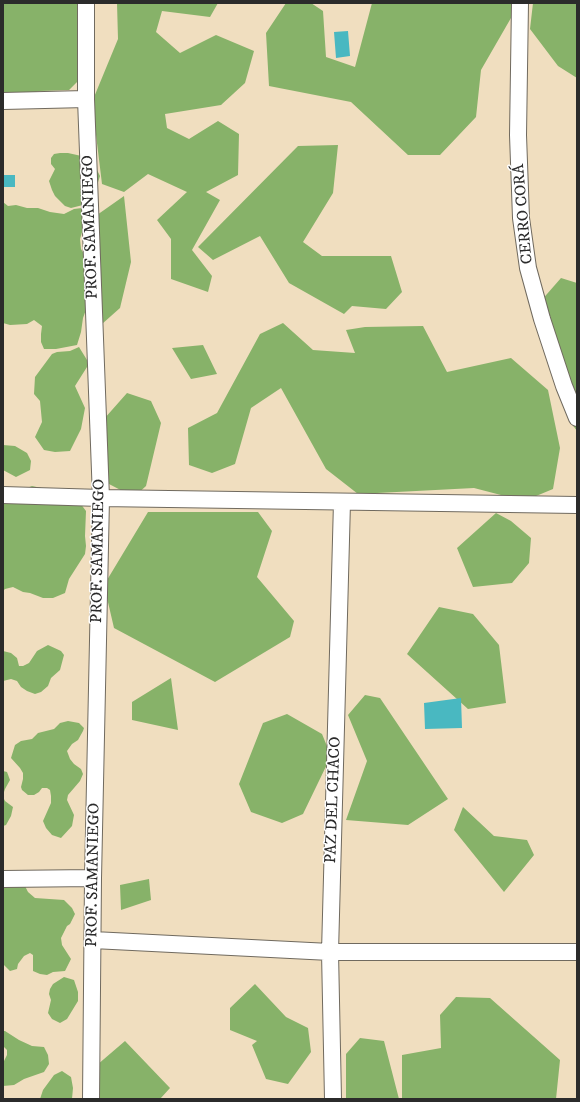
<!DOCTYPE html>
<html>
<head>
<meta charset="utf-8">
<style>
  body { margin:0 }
  #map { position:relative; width:580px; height:1102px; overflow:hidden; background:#f0debf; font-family:"IM FELL DW Pica",serif }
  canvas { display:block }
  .frame { position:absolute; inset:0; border:4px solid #2b2b2b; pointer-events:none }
</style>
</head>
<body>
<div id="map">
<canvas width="580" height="1102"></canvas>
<div class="frame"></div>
</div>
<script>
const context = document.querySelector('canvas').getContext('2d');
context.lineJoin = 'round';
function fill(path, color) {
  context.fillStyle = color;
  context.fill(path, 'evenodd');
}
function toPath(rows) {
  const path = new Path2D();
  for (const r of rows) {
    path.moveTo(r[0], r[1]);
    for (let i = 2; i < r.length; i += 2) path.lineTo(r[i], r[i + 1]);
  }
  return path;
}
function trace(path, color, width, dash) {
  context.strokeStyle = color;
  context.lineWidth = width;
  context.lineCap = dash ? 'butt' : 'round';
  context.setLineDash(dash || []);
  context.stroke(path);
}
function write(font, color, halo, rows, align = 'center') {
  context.font = font + ' "IM FELL DW Pica",serif';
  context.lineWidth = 3;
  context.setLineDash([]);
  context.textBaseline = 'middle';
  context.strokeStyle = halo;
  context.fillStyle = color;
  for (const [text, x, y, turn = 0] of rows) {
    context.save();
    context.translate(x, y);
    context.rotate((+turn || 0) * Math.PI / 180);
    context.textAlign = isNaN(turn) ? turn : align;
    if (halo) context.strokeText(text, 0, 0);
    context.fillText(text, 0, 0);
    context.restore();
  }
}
const forest = toPath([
  [3,3,93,3,78,81,69,90,40,91,3,100],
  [117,3,218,3,210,17,162,11,156,32,180,53,216,35,254,51,245,83,221,105,165,114,167,128,189,139,218,121,239,134,238,175,206,192,220,200,192,250,212,276,208,292,171,279,171,239,157,220,187,192,148,174,124,192,102,184,92,102,118,39],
  [286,3,311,3,323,11,326,57,355,67,372,3,512,3,515,11,481,70,476,117,440,155,408,155,351,102,269,86,266,33],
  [533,3,577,3,577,78,558,66,530,29],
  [338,145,333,193,303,242,322,256,391,256,402,292,386,309,352,306,344,314,289,283,260,236,213,260,198,247,298,146],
  [60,153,68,153,86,157,96,168,100,176,95,192,83,205,71,208,65,206,55,196,52,190,49,181,55,169,51,164,51,158,54,154],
  [124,196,131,262,120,308,102,324,97,215],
  [3,202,8,206,16,205,27,208,38,208,50,212,64,214,74,209,82,208,89,209,80,239,81,249,87,259,87,307,83,318,81,332,77,345,56,349,44,349,41,342,41,334,42,326,34,320,27,324,10,325,3,323],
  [561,278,577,283,577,431,569,420,540,302],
  [283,323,313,350,355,353,346,330,365,327,423,326,447,372,511,358,548,390,560,448,553,489,524,501,474,488,358,494,326,469,281,388,251,408,235,464,212,473,189,465,188,428,217,413,260,334],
  [203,345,217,374,191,379,172,348],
  [79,347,87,360,87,367,75,386,85,408,81,429,70,451,55,452,44,450,35,437,42,422,40,401,34,394,35,377,52,354,57,352,70,351],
  [127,393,151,401,161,423,146,486,134,497,109,484,104,419],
  [3,445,15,446,27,453,31,461,30,470,16,477,3,470],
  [32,486,56,491,80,503,86,511,85,536,86,546,85,554,69,579,65,593,53,598,43,598,30,593,23,592,13,587,5,589,3,591,3,505,4,504,10,497,19,491],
  [148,512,258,512,272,531,257,577,294,621,290,637,215,682,114,628,104,585],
  [496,513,511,521,531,538,529,563,512,583,473,587,457,548],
  [439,607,473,614,499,645,506,703,468,709,407,654],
  [48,645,61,651,64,655,60,670,51,678,48,686,41,692,35,694,27,691,21,687,17,681,11,679,3,681,3,651,11,653,17,658,19,666,23,666,29,663,37,651],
  [171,678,178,730,132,720,132,702],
  [365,695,380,698,448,799,408,825,346,820,367,761,348,715],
  [287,714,322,734,331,756,303,814,282,823,251,812,239,784,263,723],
  [68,721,79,723,84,728,83,731,78,740,72,744,67,751,70,759,74,764,81,769,83,774,80,781,68,795,67,800,74,815,72,826,61,838,52,835,46,828,43,821,51,803,51,796,50,790,47,788,42,788,39,792,34,795,28,795,22,790,21,787,23,779,23,773,20,768,11,758,15,745,21,741,32,739,38,733,54,729,60,723],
  [3,771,7,772,10,780,5,789,3,795],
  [3,797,5,801,13,807,11,816,6,825,3,826],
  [463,807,494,836,527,840,534,855,504,892,454,830],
  [3,876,25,886,28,892,35,898,64,900,72,908,75,914,70,924,67,926,61,938,62,945,71,959,65,971,53,972,47,975,40,974,33,971,33,955,30,953,24,956,18,964,17,969,10,971,3,964],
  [149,879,151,900,121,910,120,885],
  [64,977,74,980,78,992,78,1001,67,1019,60,1023,52,1019,48,1013,51,1000,49,994,50,989,53,984],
  [255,984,286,1017,308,1028,311,1052,288,1084,266,1079,252,1045,257,1041,230,1030,230,1008],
  [456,997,490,998,560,1060,556,1099,402,1099,402,1055,441,1048,440,1015],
  [3,1031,5,1031,19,1040,32,1046,44,1047,48,1055,49,1064,44,1072,24,1079,14,1085,3,1086,3,1063,7,1055,7,1050,3,1046],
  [360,1038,384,1041,399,1099,346,1099,346,1054],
  [125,1041,170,1088,160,1099,99,1099,97,1065],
  [62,1071,71,1077,73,1088,72,1099,40,1099,43,1090,54,1075]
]);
const water = toPath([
  [348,31,350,56,336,58,334,32],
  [3,175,15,175,15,187,3,187],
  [461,698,462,728,425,729,424,703]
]);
const street = toPath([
  [86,3,86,99,101,498,93,878,91,1099],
  [520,3,518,135,521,218,528,268,542,319,564,386,577,418],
  [3,101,86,99],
  [3,495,101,498,577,505],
  [3,879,93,878],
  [93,940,330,952,577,952],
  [333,1099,330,952,342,502]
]);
const streetNames = [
  ["CERRO CORÁ",524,214,-95],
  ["PROF. SAMANIEGO",91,227,-92],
  ["PROF. SAMANIEGO",99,551,-89],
  ["PAZ DEL CHACO",334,800,-88],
  ["PROF. SAMANIEGO",94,875,-89]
];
fill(forest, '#87b269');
fill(water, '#49b8c1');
trace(street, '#706a5f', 18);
trace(street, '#fff', 16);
write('16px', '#2b2b2b', '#fff', streetNames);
</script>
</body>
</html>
